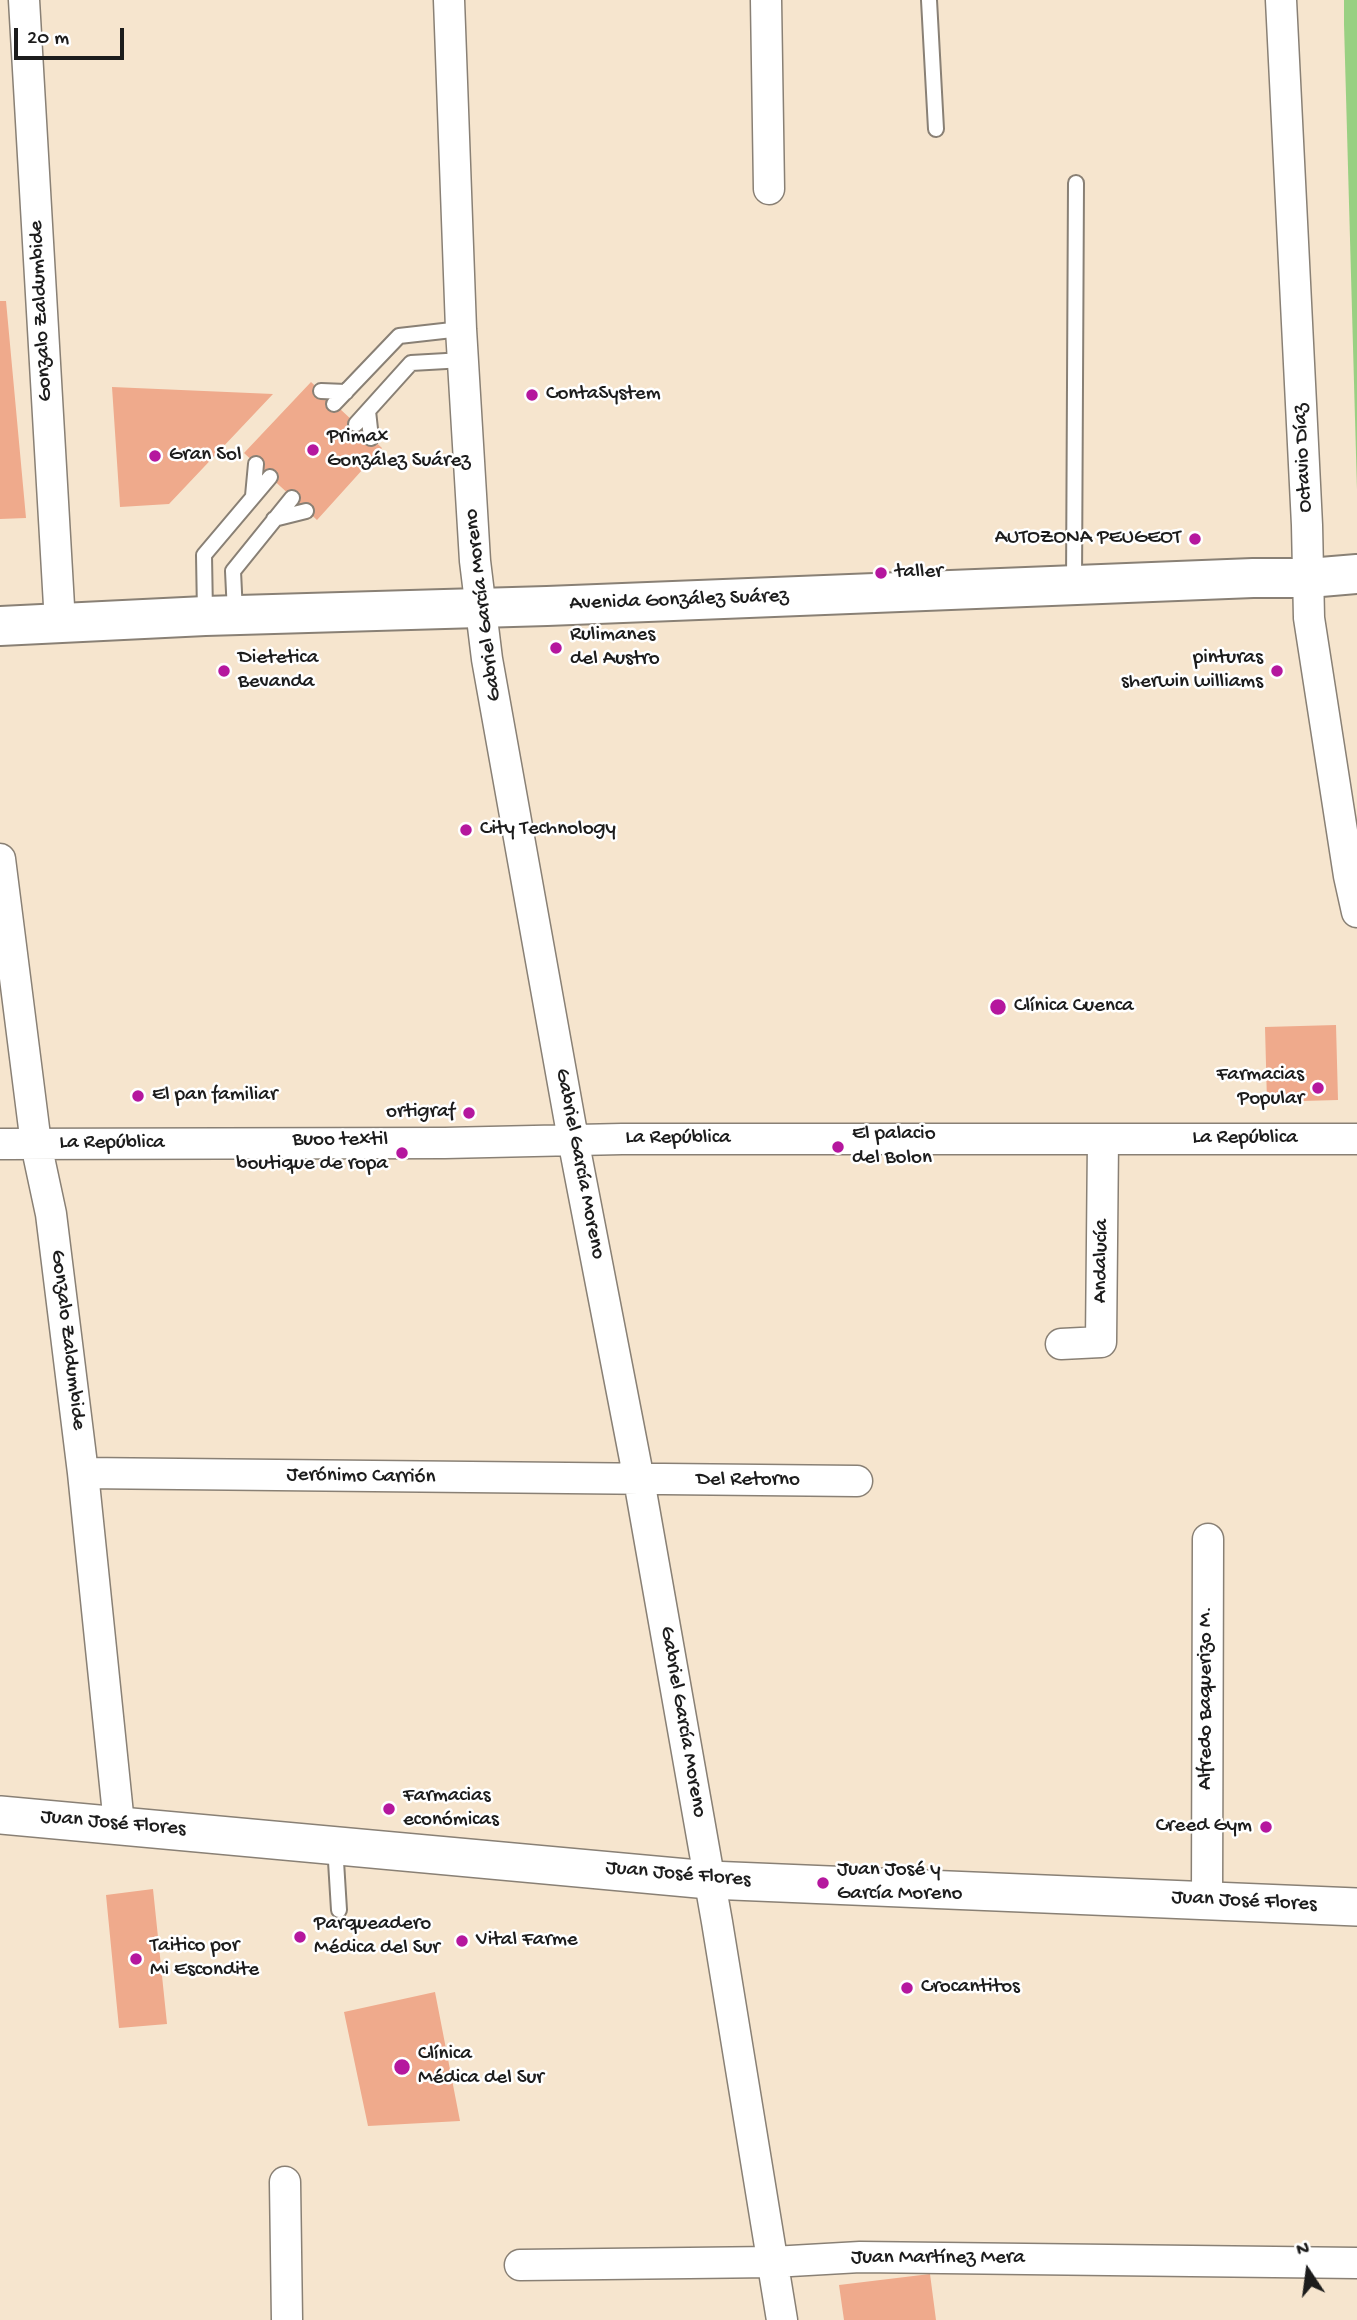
<!DOCTYPE html>
<html>
<head>
<meta charset="utf-8">
<style>
  body { margin:0 }
  #map { position:relative; width:1357px; height:2320px; overflow:hidden; background:#f6e5ce; font-family:"Gochi Hand",sans-serif }
  canvas { display:block }
  .north { position:absolute; left:1273px; top:2236px; width:70px; height:70px; -webkit-text-stroke:5px #fff; paint-order:stroke; rotate:347deg; font-size:19px; font-weight:700; line-height:28px; text-align:center; color:#1c1c1c }
  .north::after { content:''; display:block; margin:auto; width:24px; height:32px; background:#1c1c1c; clip-path:polygon(50% 0,100% 100%,50% 72%,0 100%) }
  .scale { position:absolute; left:14px; top:28px; width:110px; height:32px; box-sizing:border-box; border:4px solid #1c1c1c; border-top:0; padding-left:9px; font-size:21px; line-height:24px; white-space:nowrap; color:#1c1c1c; -webkit-text-stroke:5px #fff; paint-order:stroke }
</style>
</head>
<body>
<div id="map">
<canvas width="1357" height="2320"></canvas>
<div class="north">N</div>
<div class="scale">20 m</div>
</div>
<script>
const context = document.querySelector('canvas').getContext('2d');
context.lineJoin = 'round';
function fill(path, color) {
  context.fillStyle = color;
  context.fill(path, 'evenodd');
}
function toPath(rows) {
  const path = new Path2D();
  for (const r of rows) {
    path.moveTo(r[0], r[1]);
    for (let i = 2; i < r.length; i += 2) path.lineTo(r[i], r[i + 1]);
  }
  return path;
}
function trace(path, color, width, dash) {
  context.strokeStyle = color;
  context.lineWidth = width;
  context.lineCap = dash ? 'butt' : 'round';
  context.setLineDash(dash || []);
  context.stroke(path);
}
function write(font, color, halo, rows, align = 'center') {
  context.font = font + ' "Gochi Hand",sans-serif';
  context.lineWidth = 5;
  context.setLineDash([]);
  context.textBaseline = 'middle';
  context.strokeStyle = halo;
  context.fillStyle = color;
  for (const [text, x, y, turn = 0] of rows) {
    context.save();
    context.translate(x, y);
    context.rotate((+turn || 0) * Math.PI / 180);
    context.textAlign = isNaN(turn) ? turn : align;
    if (halo) context.strokeText(text, 0, 0);
    context.fillText(text, 0, 0);
    context.restore();
  }
}
const green = toPath([
  [1344,0,1357,0,1357,490,1344,24]
]);
const building = toPath([
  [0,301,6,301,26,518,0,519],
  [311,382,382,448,317,520,244,453],
  [112,387,273,394,169,504,120,507],
  [1336,1025,1338,1100,1267,1102,1265,1027],
  [153,1889,167,2024,119,2028,106,1895],
  [435,1992,460,2121,368,2126,344,2012],
  [930,2274,936,2320,844,2320,839,2285]
]);
const service = toPath([
  [929,0,936,129],
  [321,391,346,392],
  [334,404,399,336,461,329],
  [368,411,371,438],
  [356,424,411,363,464,360],
  [253,496,256,464],
  [274,519,306,511],
  [1074,584,1076,183],
  [205,613,204,555,270,477],
  [235,613,233,571,292,498],
  [335,1845,339,1910]
]);
const minor = toPath([
  [24,0,60,623],
  [449,0,461,329,475,561,487,659,573,1139,639,1480,717,1922,782,2320],
  [766,0,769,189],
  [1281,0,1307,525,1309,618,1349,876,1357,912],
  [0,859,36,1144,51,1214,83,1473,119,1824],
  [0,1144,445,1143,622,1139,1357,1139],
  [1061,1344,1101,1342,1103,1140],
  [83,1473,857,1481],
  [1207,1899,1208,1539],
  [285,2182,287,2320],
  [520,2265,773,2262,860,2257,1357,2263]
]);
const tertiary = toPath([
  [0,1815,709,1880,1357,1907]
]);
const secondary = toPath([
  [0,626,205,616,547,606,1253,578,1309,578,1357,574]
]);
const markers = [
  [532,395,7,"#b5179e"],
  [313,450,7,"#b5179e"],
  [155,456,7,"#b5179e"],
  [1195,539,7,"#b5179e"],
  [881,573,7,"#b5179e"],
  [556,648,7,"#b5179e"],
  [224,671,7,"#b5179e"],
  [1277,671,7,"#b5179e"],
  [466,830,7,"#b5179e"],
  [998,1007,9,"#b5179e"],
  [1318,1088,7,"#b5179e"],
  [138,1096,7,"#b5179e"],
  [469,1113,7,"#b5179e"],
  [838,1147,7,"#b5179e"],
  [402,1153,7,"#b5179e"],
  [389,1809,7,"#b5179e"],
  [1266,1827,7,"#b5179e"],
  [823,1883,7,"#b5179e"],
  [300,1937,7,"#b5179e"],
  [462,1941,7,"#b5179e"],
  [136,1959,7,"#b5179e"],
  [907,1988,7,"#b5179e"],
  [402,2067,9,"#b5179e"]
];
const streetNames = [
  ["Gonzalo Zaldumbide",42,311,-93],
  ["Octavio Díaz",1304,458,-93],
  ["Avenida González Suárez",679,601,-2],
  ["Gabriel García Moreno",484,605,-97],
  ["La República",678,1139],
  ["La República",1245,1139],
  ["La República",112,1144],
  ["Gabriel García Moreno",579,1164,79],
  ["Andalucía",1102,1261,-89],
  ["Gonzalo Zaldumbide",67,1340,83],
  ["Jerónimo Carrión",361,1477,1],
  ["Del Retorno",748,1481],
  ["Alfredo Baquerizo M.",1207,1698,-90],
  ["Gabriel García Moreno",682,1722,80],
  ["Juan José Flores",113,1824,5],
  ["Juan José Flores",678,1875,5],
  ["Juan José Flores",1244,1902,3],
  ["Juan Martínez Mera",938,2259]
];
const poiNames = [
  ["ContaSystem",546,395],
  ["Primax",327,438],
  ["González Suárez",327,462],
  ["Gran Sol",169,456],
  ["AUTOZONA PEUGEOT",1181,539,"right"],
  ["taller",895,573],
  ["Rulimanes",570,636],
  ["del Austro",570,660],
  ["Dietetica",238,659],
  ["Bevanda",238,683],
  ["pinturas",1263,659,"right"],
  ["sherwin williams",1263,683,"right"],
  ["City Technology",480,830],
  ["Clínica Cuenca",1014,1007],
  ["Farmacias",1304,1076,"right"],
  ["Popular",1304,1100,"right"],
  ["El pan familiar",152,1096],
  ["ortigraf",455,1113,"right"],
  ["El palacio",852,1135],
  ["del Bolon",852,1159],
  ["Buoo textil",388,1141,"right"],
  ["boutique de ropa",388,1165,"right"],
  ["Farmacias",403,1797],
  ["económicas",403,1821],
  ["Creed Gym",1252,1827,"right"],
  ["Juan José y",837,1871],
  ["García Moreno",837,1895],
  ["Parqueadero",314,1925],
  ["Médica del Sur",314,1949],
  ["Vital Farme",476,1941],
  ["Taitico por",150,1947],
  ["Mi Escondite",150,1971],
  ["Crocantitos",921,1988],
  ["Clínica",418,2055],
  ["Médica del Sur",418,2079]
];
fill(green, '#99d082');
fill(building, '#efaa8c');
trace(service, '#898075', 18);
trace(minor, '#898075', 33);
trace(tertiary, '#898075', 40);
trace(secondary, '#898075', 42);
trace(service, '#fff', 14);
trace(minor, '#fff', 30);
trace(tertiary, '#fff', 37);
trace(secondary, '#fff', 38);
for (const [x, y, r, color] of markers) {
  const dot = new Path2D();
  dot.arc(x, y, r, 0, 2 * Math.PI);
  context.fillStyle = color;
  context.fill(dot);
  trace(dot, '#fff', 2.5);
}
write('21px', '#1c1c1c', '#fff', streetNames);
write('21px', '#1c1c1c', '#fff', poiNames, 'left');
</script>
</body>
</html>
